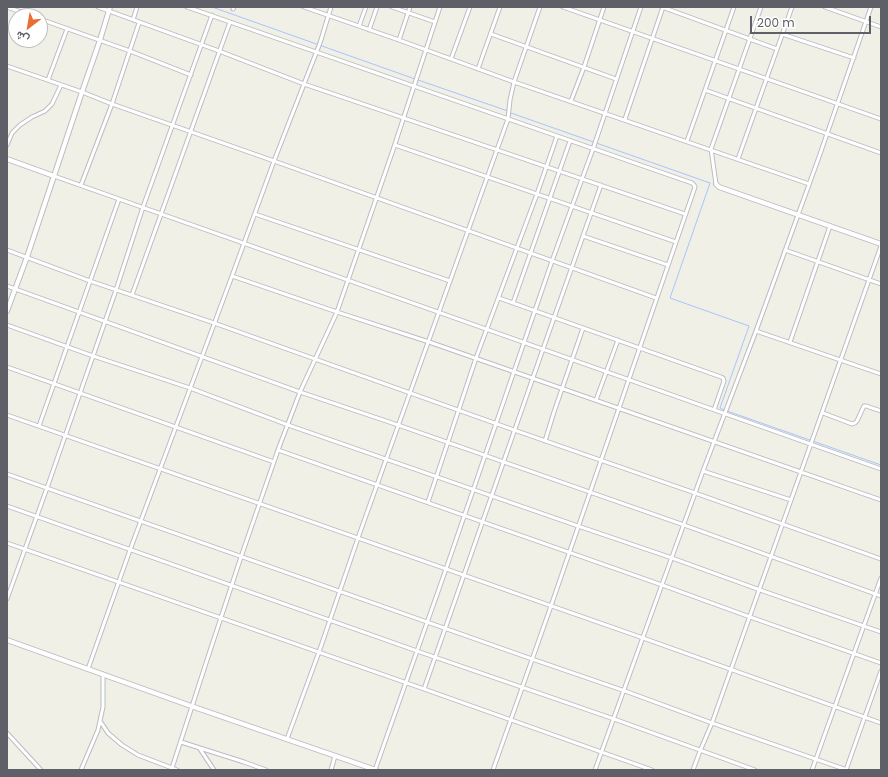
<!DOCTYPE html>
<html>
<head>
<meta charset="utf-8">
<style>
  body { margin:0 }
  #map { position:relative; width:888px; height:777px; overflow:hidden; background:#f0f0e6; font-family:Poppins,Vazirmatn,sans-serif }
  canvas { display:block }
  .frame { position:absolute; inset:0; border:8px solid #5e5f67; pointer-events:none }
  .north { position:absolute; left:8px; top:8px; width:40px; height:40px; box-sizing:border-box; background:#fff; border:1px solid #bfbfc2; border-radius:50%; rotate:211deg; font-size:11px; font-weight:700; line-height:16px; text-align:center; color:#5e5f67 }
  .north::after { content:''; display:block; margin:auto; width:14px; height:18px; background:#eb6d32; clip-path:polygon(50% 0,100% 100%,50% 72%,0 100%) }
  .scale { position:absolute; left:750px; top:16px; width:121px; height:18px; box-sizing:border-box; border:2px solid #5e5f67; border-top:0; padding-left:5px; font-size:12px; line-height:14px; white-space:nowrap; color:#5e5f67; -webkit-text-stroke:3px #fff; paint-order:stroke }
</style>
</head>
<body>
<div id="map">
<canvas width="888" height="777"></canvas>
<div class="frame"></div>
<div class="north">ش</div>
<div class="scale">200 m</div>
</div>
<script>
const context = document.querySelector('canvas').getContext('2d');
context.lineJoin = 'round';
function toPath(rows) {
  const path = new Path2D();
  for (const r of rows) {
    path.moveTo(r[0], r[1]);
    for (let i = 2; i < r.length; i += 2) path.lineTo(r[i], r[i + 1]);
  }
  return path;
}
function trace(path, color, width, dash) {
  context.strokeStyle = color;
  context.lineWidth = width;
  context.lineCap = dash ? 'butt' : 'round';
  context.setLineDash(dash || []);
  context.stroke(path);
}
const stream = toPath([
  [212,7,415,79],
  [418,80,508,111],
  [511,113,710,183,670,298,749,326,720,408,724,410],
  [727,411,881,465]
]);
const minor = toPath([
  [7,7,32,16],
  [98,7,219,51,304,84,685,214],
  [187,7,692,183,694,185,695,187,551,606,493,770],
  [304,7,399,40,514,82,809,184],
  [392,7,435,22],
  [563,7,881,119],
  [662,7,777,49],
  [825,7,881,27],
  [233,9,234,7],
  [40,19,130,51,191,75],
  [133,20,137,7],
  [359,26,366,7],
  [369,30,377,7],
  [491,34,616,79],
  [782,34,854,58],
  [399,40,410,7],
  [451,59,470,7],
  [7,66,82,92,112,104,274,161,656,298],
  [478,69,500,7],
  [48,80,67,29],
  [705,90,881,153],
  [571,101,584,67,604,7],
  [625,119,663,7],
  [687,141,705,90,734,7],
  [7,145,12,133,20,125,32,117,45,111,52,104,61,85],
  [395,145,676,242],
  [738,159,792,7],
  [54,176,881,469],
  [716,184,711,149,761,7],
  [81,185,112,104,139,23],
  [255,214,450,281],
  [583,236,668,265],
  [7,250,90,281,214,323,514,430,695,493,881,559],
  [785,250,881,284],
  [232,276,337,312,429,342,881,500],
  [7,286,300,392,398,425,684,525,881,596],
  [132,295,230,22],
  [499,298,721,377,723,378,724,381,714,410],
  [513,303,570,141],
  [7,325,93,356,190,388,288,425,578,526,672,558,760,590,881,632],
  [756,331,881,374],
  [790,342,830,226],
  [7,367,274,462],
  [596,400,618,340],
  [823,413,852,424,855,423,857,421,864,406,866,406,881,411],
  [7,415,643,638,881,723],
  [39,426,119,199],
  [545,441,554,412,583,328],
  [278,450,662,585,750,617,881,663],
  [703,471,791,500],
  [7,474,532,659,625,691,712,723,847,770],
  [428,502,476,358,537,194,557,136],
  [7,506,417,651,614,719,755,770],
  [7,543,424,689,652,770],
  [7,599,47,488,116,290,143,207,212,15],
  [88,669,130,550,232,276,274,161,320,43,331,7],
  [424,689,543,349,601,185],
  [100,721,108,733,122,745,138,755,172,768],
  [7,733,41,770],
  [287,739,319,652,358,538,508,119,510,100,514,82,540,7],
  [181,742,244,762,266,770],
  [200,749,214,770],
  [81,770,98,730,103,707,103,674],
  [177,770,172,768,208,657,241,557,278,450,300,392,337,312,393,150,440,7],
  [331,770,335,756],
  [375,770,446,569,552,261,593,149,641,7],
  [595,770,703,471,756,331,819,157,871,7],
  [693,770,700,751,712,723,881,246],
  [812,770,881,578],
  [846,770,881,671]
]);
const tertiary = toPath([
  [7,159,54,176],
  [716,184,719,187,881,244],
  [7,311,27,257,82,92,100,40,110,7],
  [7,640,191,706,376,770]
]);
trace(stream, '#a7c4ff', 1);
trace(minor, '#bbbcc2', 5);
trace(tertiary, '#bbbcc2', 6);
trace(minor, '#fff', 3);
trace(tertiary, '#fff', 4);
</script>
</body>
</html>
